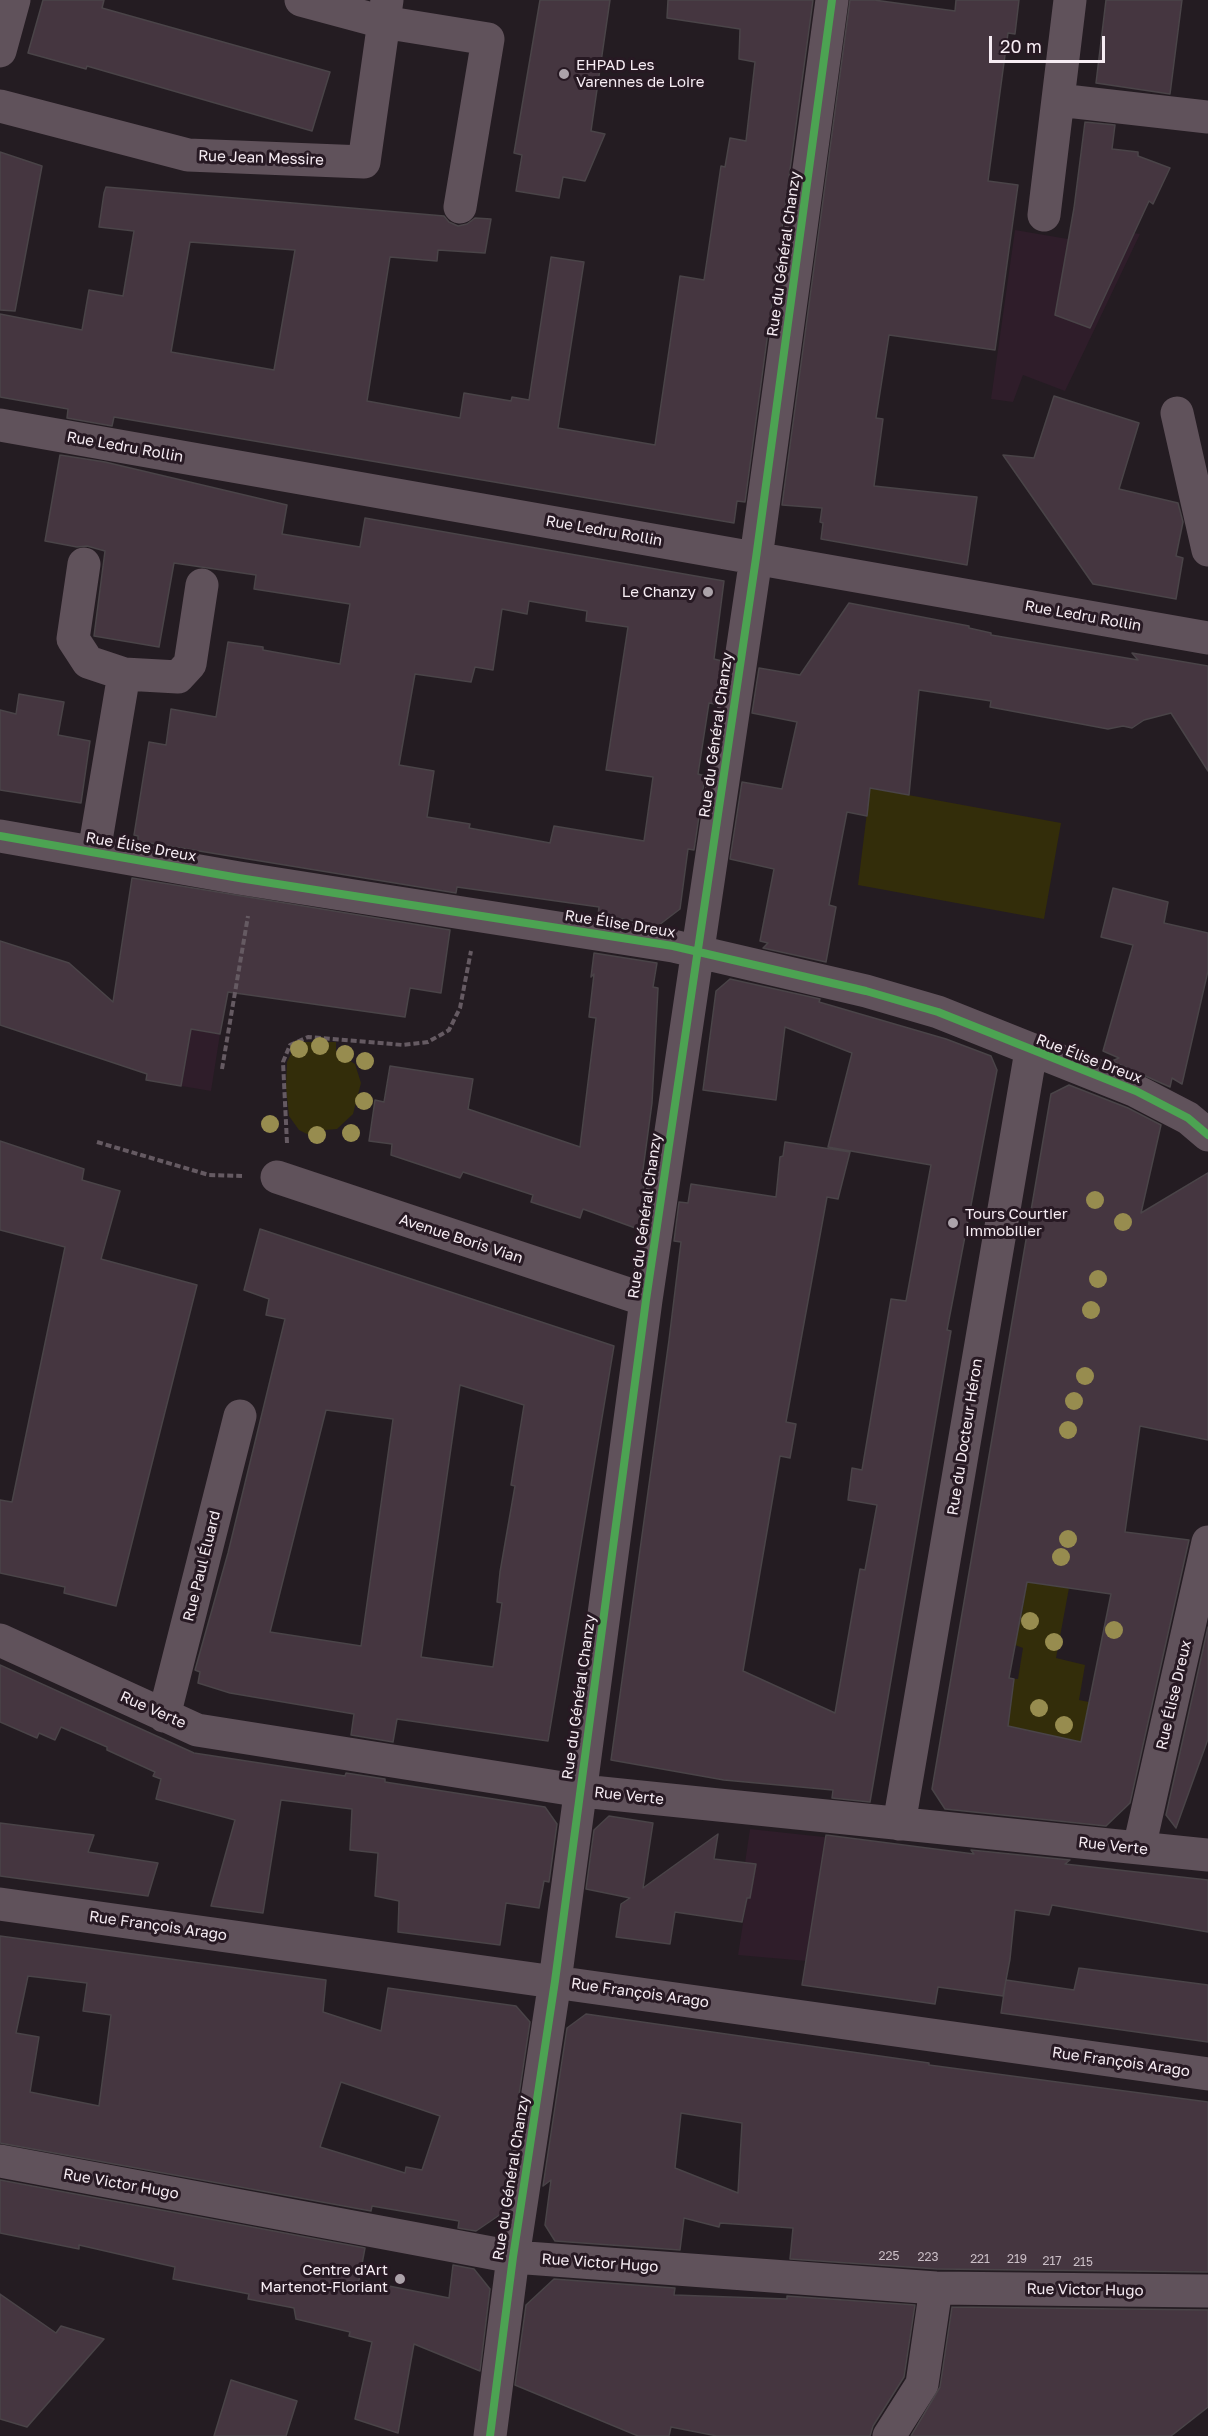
<!DOCTYPE html>
<html>
<head>
<meta charset="utf-8">
<style>
  body { margin:0 }
  #map { position:relative; width:1208px; height:2436px; overflow:hidden; background:#241c22; font-family:"Golos Text",sans-serif }
  canvas { display:block }
  .scale { position:absolute; left:989px; top:36px; width:116px; height:27px; box-sizing:border-box; border:3px solid #f6ecf3; border-top:0; padding-left:8px; font-size:18px; line-height:21px; white-space:nowrap; color:#f6ecf3; -webkit-text-stroke:4px #271923; paint-order:stroke }
</style>
</head>
<body>
<div id="map">
<canvas width="1208" height="2436"></canvas>
<div class="scale">20 m</div>
</div>
<script>
const context = document.querySelector('canvas').getContext('2d');
context.lineJoin = 'round';
function fill(path, color) {
  context.fillStyle = color;
  context.fill(path, 'evenodd');
}
function toPath(rows) {
  const path = new Path2D();
  for (const r of rows) {
    path.moveTo(r[0], r[1]);
    for (let i = 2; i < r.length; i += 2) path.lineTo(r[i], r[i + 1]);
  }
  return path;
}
function trace(path, color, width, dash) {
  context.strokeStyle = color;
  context.lineWidth = width;
  context.lineCap = dash ? 'butt' : 'round';
  context.setLineDash(dash || []);
  context.stroke(path);
}
function write(font, color, halo, rows, align = 'center') {
  context.font = font + ' "Golos Text",sans-serif';
  context.lineWidth = 6;
  context.setLineDash([]);
  context.textBaseline = 'middle';
  context.strokeStyle = halo;
  context.fillStyle = color;
  for (const [text, x, y, turn = 0] of rows) {
    context.save();
    context.translate(x, y);
    context.rotate((+turn || 0) * Math.PI / 180);
    context.textAlign = isNaN(turn) ? turn : align;
    if (halo) context.strokeText(text, 0, 0);
    context.fillText(text, 0, 0);
    context.restore();
  }
}
const built = toPath([
  [1071,223,1140,234,1065,391,1023,375,1013,402,991,399,1015,230,1068,239],
  [157,1024,220,1034,211,1091,146,1080],
  [750,1829,861,1841,841,1964,738,1955,747,1898,750,1898,756,1865,745,1863]
]);
const green = toPath([
  [870,788,1061,823,1044,919,858,885],
  [305,1042,336,1042,336,1052,355,1064,361,1083,353,1114,337,1129,313,1131,309,1135,299,1130,289,1116,286,1087,287,1062,292,1052,297,1045],
  [1027,1582,1069,1588,1056,1658,1085,1665,1079,1700,1089,1702,1081,1742,1043,1734,994,1744,1009,1712,1014,1679,1018,1679,1023,1648,1015,1645,1008,1612,1022,1614]
]);
const building = toPath([
  [43,0,104,0,102,8,330,72,312,131,87,66,86,69,28,53,43,0],
  [540,0,610,0,591,131,605,134,585,181,563,177,559,198,516,191,522,155,514,153,540,0],
  [668,0,813,0,745,502,737,501,734,523,114,417,112,426,67,418,68,409,0,397,0,314,82,330,89,290,123,296,134,231,99,227,104,193,106,187,142,190,444,216,449,222,458,226,467,224,475,218,491,219,485,253,438,250,437,261,390,257,367,401,460,418,464,393,511,401,512,397,529,400,551,257,584,262,558,428,655,445,680,276,704,280,721,166,725,167,730,138,746,141,755,62,739,59,740,29,667,18,668,0],
  [190,242,295,250,274,370,171,352,190,242],
  [850,0,874,0,955,11,956,0,1019,0,1015,34,1008,33,988,181,1018,185,995,350,889,335,876,418,883,419,874,486,977,497,967,565,821,539,823,523,820,522,822,508,782,505,850,0],
  [1106,0,1182,0,1170,94,1096,83,1106,0],
  [1085,122,1115,125,1112,149,1138,152,1138,156,1170,168,1153,204,1149,201,1090,328,1055,315,1074,208,1085,122],
  [0,152,42,166,15,311,0,310,0,152],
  [1054,396,1139,423,1119,489,1178,503,1183,522,1176,556,1183,558,1176,599,1093,584,1003,455,1034,458,1054,396],
  [60,455,105,462,287,505,282,534,360,547,365,518,724,581,714,659,722,661,715,704,709,703,698,774,705,776,694,850,688,849,680,909,659,925,598,915,599,907,457,887,456,893,138,841,138,836,134,835,149,742,166,745,171,709,216,717,228,642,263,647,263,650,340,664,350,604,254,589,256,575,174,563,159,647,94,636,105,551,87,546,77,547,45,541,60,455],
  [529,601,587,611,586,621,628,627,606,770,653,777,644,841,554,826,550,843,469,828,470,824,427,817,434,771,399,765,415,674,471,682,475,667,493,670,502,609,527,614,529,601],
  [849,603,969,626,969,628,991,633,991,635,1138,660,1132,653,1208,666,1208,771,1171,713,1144,720,1132,728,1123,726,1108,729,990,707,991,701,919,690,909,795,870,788,867,816,847,812,829,905,836,907,826,962,763,948,768,943,760,941,774,869,730,859,742,782,782,789,797,722,752,713,759,668,800,675,849,603],
  [19,694,64,702,58,735,90,741,81,803,0,790,0,710,16,714,19,694],
  [132,878,450,930,441,993,410,988,405,1017,228,992,220,1034,191,1029,181,1086,146,1080,147,1074,0,1025,0,941,69,963,113,1002,132,878],
  [1113,888,1168,902,1164,923,1208,933,1208,971,1182,1084,1172,1078,1170,1087,1112,1061,1119,1058,1103,1051,1133,945,1101,937,1113,888],
  [594,953,657,963,653,987,658,988,652,1103,642,1177,645,1177,638,1229,583,1209,580,1218,531,1202,533,1195,463,1172,460,1178,391,1155,392,1144,369,1141,375,1100,384,1102,390,1066,473,1079,468,1109,580,1147,596,1018,589,1017,594,974,591,977,594,953],
  [730,979,820,999,819,1002,946,1039,991,1056,997,1070,947,1330,951,1331,870,1802,832,1798,833,1790,724,1780,611,1760,669,1340,681,1242,674,1241,679,1202,688,1203,691,1184,776,1197,780,1157,783,1156,785,1142,850,1152,838,1199,827,1197,786,1422,796,1424,790,1458,780,1456,743,1671,835,1713,860,1569,865,1570,877,1505,848,1500,852,1468,862,1470,891,1299,906,1301,931,1165,828,1147,852,1053,785,1027,776,1100,703,1090,716,991,730,979],
  [1069,1085,1128,1108,1161,1125,1141,1213,1208,1173,1208,1440,1140,1426,1125,1532,1189,1540,1130,1803,1106,1826,945,1809,932,1789,1051,1094,1069,1085],
  [1027,1582,1111,1594,1081,1742,1008,1726,1014,1679,1009,1678,1027,1582],
  [0,1141,84,1169,82,1180,120,1191,101,1259,197,1285,116,1606,64,1593,65,1587,0,1573,0,1500,12,1502,65,1247,0,1230,0,1141],
  [260,1229,614,1346,548,1741,397,1719,393,1742,351,1735,354,1714,230,1693,198,1683,200,1672,195,1670,228,1553,285,1319,266,1315,269,1299,244,1290,260,1229],
  [460,1385,524,1405,511,1485,515,1486,500,1572,497,1602,502,1603,493,1667,421,1657,460,1385],
  [326,1410,393,1419,361,1646,270,1632,326,1410],
  [1208,1627,1208,1739,1176,1828,1166,1815,1208,1627],
  [0,1665,194,1753,345,1776,346,1773,385,1779,385,1782,545,1807,557,1824,549,1882,544,1881,539,1908,506,1903,500,1945,398,1932,399,1901,375,1896,378,1853,350,1850,352,1809,281,1800,263,1913,211,1906,235,1820,156,1799,161,1779,153,1776,155,1772,107,1750,107,1747,61,1727,55,1740,39,1733,37,1738,0,1722,0,1665],
  [609,1816,653,1823,643,1888,718,1834,714,1859,756,1864,750,1898,747,1898,742,1922,675,1912,670,1944,616,1937,621,1904,630,1898,586,1889,594,1830,609,1816],
  [0,1823,94,1835,88,1852,158,1863,148,1896,0,1876,0,1823],
  [826,1835,974,1854,971,1850,1070,1860,1065,1864,1208,1880,1208,1932,1052,1905,1049,1915,1015,1910,1010,1959,1003,1996,938,1987,935,2004,802,1985,826,1835],
  [0,1936,326,1980,323,2012,381,2031,388,1988,516,2006,530,2022,501,2214,476,2231,458,2228,459,2221,372,2206,371,2211,0,2143,0,1936],
  [28,1976,87,1983,83,2011,111,2015,99,2106,30,2092,39,2037,16,2033,28,1976],
  [341,2082,440,2116,422,2170,406,2167,405,2173,320,2147,341,2082],
  [1079,1968,1208,1985,1208,2042,1001,2013,1006,1980,1074,1990,1079,1968],
  [586,2014,929,2063,929,2065,1208,2102,1208,2272,937,2269,790,2259,793,2228,720,2223,719,2227,684,2218,680,2250,555,2241,545,2225,551,2180,543,2186,567,2028,586,2014],
  [681,2113,742,2123,738,2193,675,2168,681,2113],
  [0,2180,365,2248,359,2280,449,2298,453,2265,474,2269,490,2289,480,2371,414,2344,398,2433,355,2419,372,2342,349,2336,350,2332,296,2319,294,2308,248,2299,249,2294,173,2279,175,2267,79,2245,79,2249,0,2233,0,2180],
  [554,2279,675,2288,674,2295,787,2299,787,2296,915,2305,904,2377,873,2426,870,2436,717,2436,671,2427,669,2436,638,2436,515,2385,526,2305,554,2279],
  [0,2294,56,2333,61,2326,104,2339,27,2427,0,2419,0,2294],
  [952,2307,1208,2310,1208,2407,1171,2436,911,2436,940,2387,952,2307],
  [231,2380,297,2401,286,2436,214,2436,231,2380]
]);
const path = toPath([
  [222,1069,248,916],
  [97,1142,209,1175,242,1176],
  [287,1143,283,1062,290,1045,308,1037,403,1045,428,1042,449,1030,460,1008,471,951]
]);
const minor = toPath([
  [301,0,383,22,488,39,460,207],
  [0,51,14,0],
  [1058,100,1208,117],
  [0,106,188,155,364,162,387,0],
  [1044,215,1070,0],
  [1177,413,1208,550],
  [0,425,1208,638],
  [84,564,73,639,88,662,124,674,178,677,190,664,202,585],
  [0,836,239,878,673,946,866,991,938,1012,1136,1091,1188,1118,1208,1135],
  [94,852,124,674],
  [277,1177,646,1300],
  [0,1640,197,1730,582,1791,1208,1855],
  [164,1716,240,1416],
  [899,1824,1031,1051],
  [1139,1848,1208,1542],
  [0,1904,1208,2074],
  [0,2161,513,2257,936,2288,1208,2291],
  [490,2436,513,2257,555,1981,646,1300,756,558,832,0],
  [889,2436,922,2384,936,2288]
]);
const cycleway = toPath([
  [0,836,239,878,673,946,866,991,938,1012,1136,1091,1188,1118,1208,1135],
  [490,2436,513,2257,555,1981,646,1300,756,558,832,0]
]);
const trees = [
  [320,1046],
  [299,1049],
  [345,1054],
  [365,1061],
  [364,1101],
  [270,1124],
  [351,1133],
  [317,1135],
  [1095,1200],
  [1123,1222],
  [1098,1279],
  [1091,1310],
  [1085,1376],
  [1074,1401],
  [1068,1430],
  [1068,1539],
  [1061,1557],
  [1030,1621],
  [1114,1630],
  [1054,1642],
  [1039,1708],
  [1064,1725]
];
const markers = [
  [564,74,6,"#aca3aa"],
  [708,592,6,"#aca3aa"],
  [953,1223,6,"#aca3aa"],
  [400,2279,6,"#aca3aa"]
];
const numberNames = [
  ["225",889,2256],
  ["223",928,2257],
  ["221",980,2259],
  ["219",1017,2259],
  ["217",1052,2261],
  ["215",1083,2262]
];
const poiNames = [
  ["EHPAD Les",576,65],
  ["Varennes de Loire",576,82],
  ["Le Chanzy",696,592,"right"],
  ["Tours Courtier",965,1214],
  ["Immobilier",965,1231],
  ["Centre d'Art",388,2270,"right"],
  ["Martenot-Floriant",388,2287,"right"]
];
const streetNames = [
  ["Rue Jean Messire",261,158,2],
  ["Rue du Général Chanzy",784,254,-82],
  ["Rue Ledru Rollin",125,447,10],
  ["Rue Ledru Rollin",604,531,10],
  ["Rue Ledru Rollin",1083,616,10],
  ["Rue du Général Chanzy",716,735,-82],
  ["Rue Élise Dreux",141,847,10],
  ["Rue Élise Dreux",620,924,9],
  ["Rue Élise Dreux",1089,1059,21],
  ["Rue du Général Chanzy",645,1216,-82],
  ["Avenue Boris Vian",461,1239,18],
  ["Rue du Docteur Héron",965,1437,-81],
  ["Rue Paul Éluard",202,1566,-76],
  ["Rue Élise Dreux",1174,1695,-77],
  ["Rue du Général Chanzy",579,1697,-82],
  ["Rue Verte",153,1710,24],
  ["Rue Verte",629,1796,6],
  ["Rue Verte",1113,1846,6],
  ["Rue François Arago",158,1926,8],
  ["Rue François Arago",640,1993,8],
  ["Rue François Arago",1121,2062,8],
  ["Rue du Général Chanzy",511,2178,-81],
  ["Rue Victor Hugo",121,2184,10],
  ["Rue Victor Hugo",600,2263,4],
  ["Rue Victor Hugo",1085,2290,1]
];
fill(built, '#2f1d2a');
fill(green, '#332d0a');
fill(building, '#453640');
trace(building, '#4a4448', 1.5);
trace(path, '#655a62', 4, [6, 3]);
trace(minor, '#60525b', 33);
trace(cycleway, '#4ca352', 8);
context.fillStyle = '#978c4f';
for (const [x, y] of trees) {
  context.beginPath();
  context.arc(x, y, 9, 0, 2 * Math.PI);
  context.fill();
}
for (const [x, y, r, color] of markers) {
  const dot = new Path2D();
  dot.arc(x, y, r, 0, 2 * Math.PI);
  context.fillStyle = color;
  context.fill(dot);
  trace(dot, '#271923', 2);
}
write('12px', '#cabec6', null, numberNames);
write('15px', '#f6ecf3', '#271923', poiNames, 'left');
write('15px', '#f6ecf3', '#271923', streetNames);
</script>
</body>
</html>
